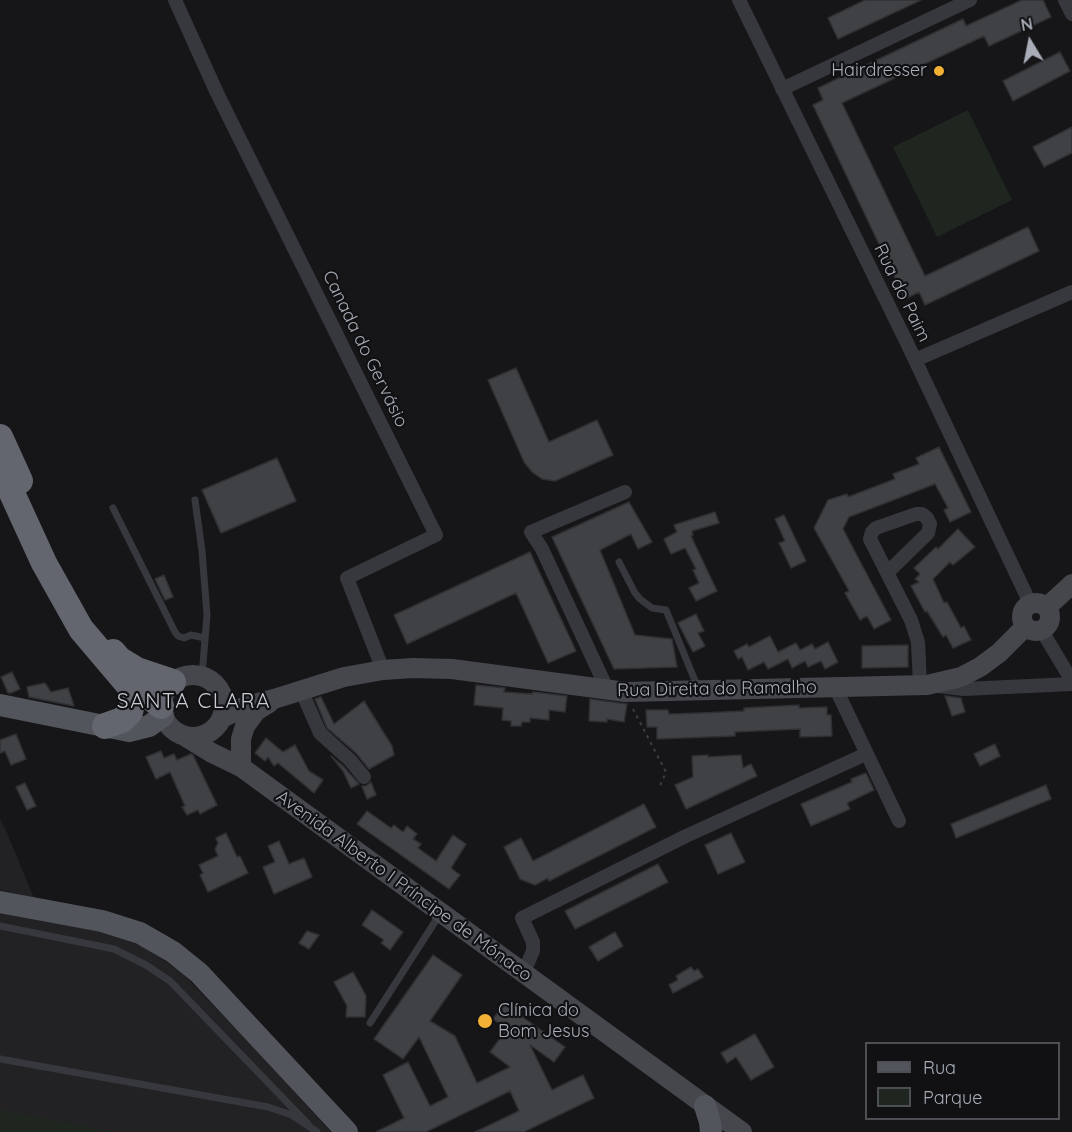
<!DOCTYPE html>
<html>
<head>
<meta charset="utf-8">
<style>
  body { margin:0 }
  #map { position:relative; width:1072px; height:1132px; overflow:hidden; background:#161618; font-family:Quicksand,sans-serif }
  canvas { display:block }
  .legend { position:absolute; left:865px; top:1042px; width:195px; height:78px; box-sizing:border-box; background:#111113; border:2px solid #4d4f55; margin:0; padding:8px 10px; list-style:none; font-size:18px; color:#a8adb8 }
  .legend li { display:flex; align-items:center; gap:12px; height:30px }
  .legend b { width:30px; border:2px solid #4d4f55 }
  .north { position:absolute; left:1000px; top:12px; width:60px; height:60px; -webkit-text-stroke:4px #111113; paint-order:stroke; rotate:350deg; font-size:16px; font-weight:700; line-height:24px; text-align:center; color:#a8adb8 }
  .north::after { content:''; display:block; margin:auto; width:21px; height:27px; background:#a8adb8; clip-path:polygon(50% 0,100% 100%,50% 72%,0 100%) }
</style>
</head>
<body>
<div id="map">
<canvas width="1072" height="1132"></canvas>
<ul class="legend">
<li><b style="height:8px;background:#53555c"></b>Rua</li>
<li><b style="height:16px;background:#1e261f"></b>Parque</li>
</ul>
<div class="north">N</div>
</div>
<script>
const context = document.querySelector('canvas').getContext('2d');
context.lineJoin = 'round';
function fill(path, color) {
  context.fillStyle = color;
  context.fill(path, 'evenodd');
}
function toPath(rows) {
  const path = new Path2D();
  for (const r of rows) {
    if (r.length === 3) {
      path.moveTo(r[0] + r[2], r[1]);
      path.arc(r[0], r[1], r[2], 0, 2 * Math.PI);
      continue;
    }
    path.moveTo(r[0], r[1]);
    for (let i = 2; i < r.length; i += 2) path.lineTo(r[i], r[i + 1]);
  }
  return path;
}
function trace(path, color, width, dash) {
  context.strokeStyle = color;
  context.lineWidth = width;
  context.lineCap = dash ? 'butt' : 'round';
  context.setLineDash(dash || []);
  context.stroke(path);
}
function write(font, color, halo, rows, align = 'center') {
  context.font = font + ' Quicksand,sans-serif';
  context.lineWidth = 4.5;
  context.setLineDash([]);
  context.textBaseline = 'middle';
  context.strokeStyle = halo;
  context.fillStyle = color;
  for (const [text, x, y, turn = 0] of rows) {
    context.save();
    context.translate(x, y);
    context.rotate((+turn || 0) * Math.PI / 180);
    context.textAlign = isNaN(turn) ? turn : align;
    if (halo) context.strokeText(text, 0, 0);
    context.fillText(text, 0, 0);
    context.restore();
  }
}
const built = toPath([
  [0,819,7,833,34,898,0,890],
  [0,911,107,931,145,948,180,971,245,1038,331,1132,0,1132]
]);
const green = toPath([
  [968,110,1012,200,937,237,893,147],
  [0,1110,114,1132,0,1132]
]);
const building = toPath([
  [865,0,921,0,838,39,828,18,865,0],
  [1022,0,1043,0,1051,17,989,46,984,36,842,103,925,276,1028,227,1039,251,925,305,919,292,905,299,813,105,823,100,818,88,963,19,966,26,1022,0],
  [1060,52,1070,71,1013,101,1003,81,1060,52],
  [1072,127,1072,153,1044,167,1033,147,1072,127],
  [516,368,549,442,597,420,613,455,555,481,542,479,532,472,524,462,488,380,516,368],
  [939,447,971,512,950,522,944,510,948,508,935,484,849,517,843,529,891,620,874,629,867,616,860,620,845,593,849,591,848,589,814,528,828,500,847,494,848,497,895,479,893,474,919,464,916,458,939,447],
  [277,458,296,501,221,533,202,490,277,458],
  [629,502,652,542,638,549,631,534,600,550,635,635,672,639,677,667,614,669,552,537,629,502],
  [715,512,719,523,692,531,693,535,691,536,717,591,696,601,689,588,699,583,693,570,696,569,685,548,671,554,664,539,677,532,674,525,715,512],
  [784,515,806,561,791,568,779,543,785,541,775,519,784,515],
  [958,529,975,547,953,565,950,562,933,579,944,603,947,602,961,628,964,626,971,640,953,648,946,635,943,637,927,611,925,612,911,586,919,582,915,579,920,574,914,568,936,547,938,549,958,529],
  [530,552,576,651,548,663,516,593,407,644,394,615,530,552],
  [164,575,173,597,165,600,155,579,164,575],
  [696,614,704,631,698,633,705,646,693,652,678,623,696,614],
  [770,636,778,652,796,643,800,650,812,644,815,649,828,642,838,662,825,669,821,661,808,667,805,661,792,668,788,659,768,669,764,662,748,670,742,657,738,659,734,651,747,644,749,647,770,636],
  [908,645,908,667,862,668,862,646,908,645],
  [12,672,20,689,11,693,8,693,1,677,12,672],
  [45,683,51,692,68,688,74,706,29,697,27,687,45,683],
  [476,685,505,688,504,692,532,694,533,692,567,696,565,712,549,710,549,720,530,718,530,722,522,722,521,726,511,726,511,721,502,720,503,708,474,705,476,685],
  [945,696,961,698,965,712,952,716,945,696],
  [321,697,334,724,364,701,392,746,394,755,369,769,356,753,327,728,315,699,321,697],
  [590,699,627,704,624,722,607,719,607,722,589,721,590,699],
  [799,705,799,708,827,707,827,715,831,715,832,736,800,737,800,729,735,732,735,736,657,739,657,727,647,727,646,710,668,710,669,714,701,713,744,711,744,708,799,705],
  [16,734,26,759,11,765,5,751,0,753,0,740,16,734],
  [266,738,283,752,295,745,309,771,323,780,314,793,278,763,274,766,268,757,265,761,255,753,266,738],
  [995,744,1000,756,980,766,974,754,995,744],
  [161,751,164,758,174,754,177,760,191,754,193,755,217,805,200,814,198,810,187,815,182,807,185,806,170,772,156,779,146,757,161,751],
  [708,755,708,757,741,755,743,768,751,764,757,776,686,809,675,785,693,777,692,756,708,755],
  [331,756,343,766,359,784,351,788,343,771,331,756],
  [866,773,874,790,847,803,850,809,811,826,801,804,852,782,851,779,866,773],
  [371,782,376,795,367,799,362,786,366,786,371,782],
  [25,783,36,806,27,810,16,787,25,783],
  [1046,785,1051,799,956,838,951,824,1046,785],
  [644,804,656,827,549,881,548,878,535,885,520,879,504,847,521,838,533,861,644,804],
  [367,811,391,828,394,825,403,832,407,826,417,834,413,839,421,844,418,848,436,861,453,835,466,844,451,868,460,875,449,889,357,824,367,811],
  [226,833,237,857,240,856,248,873,208,892,200,875,203,873,199,865,218,856,215,849,218,843,216,838,226,833],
  [731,833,745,862,718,874,705,845,731,833],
  [279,841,289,864,304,858,312,877,274,894,263,867,275,862,268,846,279,841],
  [658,864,668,882,575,929,565,911,658,864],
  [372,910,403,932,390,950,381,943,384,940,362,925,372,910],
  [307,931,319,935,309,949,299,943,307,931],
  [615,932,623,946,598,961,589,947,615,932],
  [433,955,462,975,430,1021,455,1036,477,1083,510,1067,490,1052,507,1029,493,1019,504,1004,565,1047,554,1062,530,1045,552,1090,583,1075,594,1098,524,1132,475,1132,519,1111,510,1091,426,1132,376,1132,404,1118,383,1075,408,1062,430,1106,448,1097,419,1037,403,1059,374,1039,433,955],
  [691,967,694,971,698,969,703,977,673,993,669,985,678,980,676,976,691,967],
  [353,972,366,996,365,1017,346,1017,347,1006,334,982,353,972],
  [755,1034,774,1067,751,1080,736,1057,727,1063,721,1053,755,1034]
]);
const path = toPath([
  [633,709,666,772,659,788]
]);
const lane = toPath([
  [195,500,202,551,207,615,202,676],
  [113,508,175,632,178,636,184,638,191,635,205,638],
  [619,562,635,593,640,599,652,608,666,610,698,688],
  [0,926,114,949,146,965,170,981,308,1124],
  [370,1023,440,914],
  [0,1059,268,1107,292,1115,317,1132]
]);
const street = toPath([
  [175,0,217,93,436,535,347,578,383,670],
  [739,0,907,343,1030,603],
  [1065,0,1072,14],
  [782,89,970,0],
  [915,360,1072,292],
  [888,572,928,533,930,524,927,518,922,514,916,514,876,528,872,532,870,539,911,620,918,642,920,685],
  [1042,631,1072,681],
  [938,686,964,689,1072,684],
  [835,687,899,821],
  [301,690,320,733,350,760,364,777],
  [608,691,542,549,531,532,625,492],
  [523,974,533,951,533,942,522,918,686,836,866,754]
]);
const secondary = toPath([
  [1036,617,14],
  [1047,607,1072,584],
  [193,706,31],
  [222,718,246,706,274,699,344,677,383,670,413,668,452,669,626,692,927,685,961,677,980,667,999,653,1025,627],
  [186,737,212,753,241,767,742,1132],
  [241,767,241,739,245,726,256,711,269,703]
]);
const primary = toPath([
  [0,705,129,731,149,726,163,716],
  [0,902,102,921,140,933,173,952,199,973,347,1132],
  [705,1106,710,1122,711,1132]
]);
const highway = toPath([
  [0,437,20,481],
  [0,467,44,563,81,629,131,688,134,697,130,712,122,720,105,726],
  [113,652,119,659,137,670,173,682],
  [126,677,161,706]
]);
const markers = [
  [939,71,6,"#f2b134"],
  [485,1021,8,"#f2b134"]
];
const poiNames = [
  ["Hairdresser",927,71],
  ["Clínica do",498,1011,"left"],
  ["Bom Jesus",498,1032,"left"]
];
const streetNames = [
  ["Rua do Paim",902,293,64],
  ["Canada do Gervásio",365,349,64],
  ["Rua Direita do Ramalho",717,689,-1],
  ["Avenida Alberto I Príncipe de Mónaco",404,886,36]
];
const quarterNames = [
  ["SANTA CLARA",194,702]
];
fill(built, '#222225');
fill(green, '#1e261f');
fill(building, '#404145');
trace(building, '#303034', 1.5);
trace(path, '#3d3f44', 2, [3, 4.5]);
trace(lane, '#37383d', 7);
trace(street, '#37383d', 14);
trace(secondary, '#45474d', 20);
trace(primary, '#53555c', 22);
trace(highway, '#63666e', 26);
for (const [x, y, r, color] of markers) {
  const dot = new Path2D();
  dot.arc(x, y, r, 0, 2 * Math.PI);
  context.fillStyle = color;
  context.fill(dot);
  trace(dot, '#111113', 2);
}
write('18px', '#a8adb8', '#111113', poiNames, 'right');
write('18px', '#a8adb8', '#111113', streetNames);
context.letterSpacing = '1.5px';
write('21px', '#c9ccd4', '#111113', quarterNames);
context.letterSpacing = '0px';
</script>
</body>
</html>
